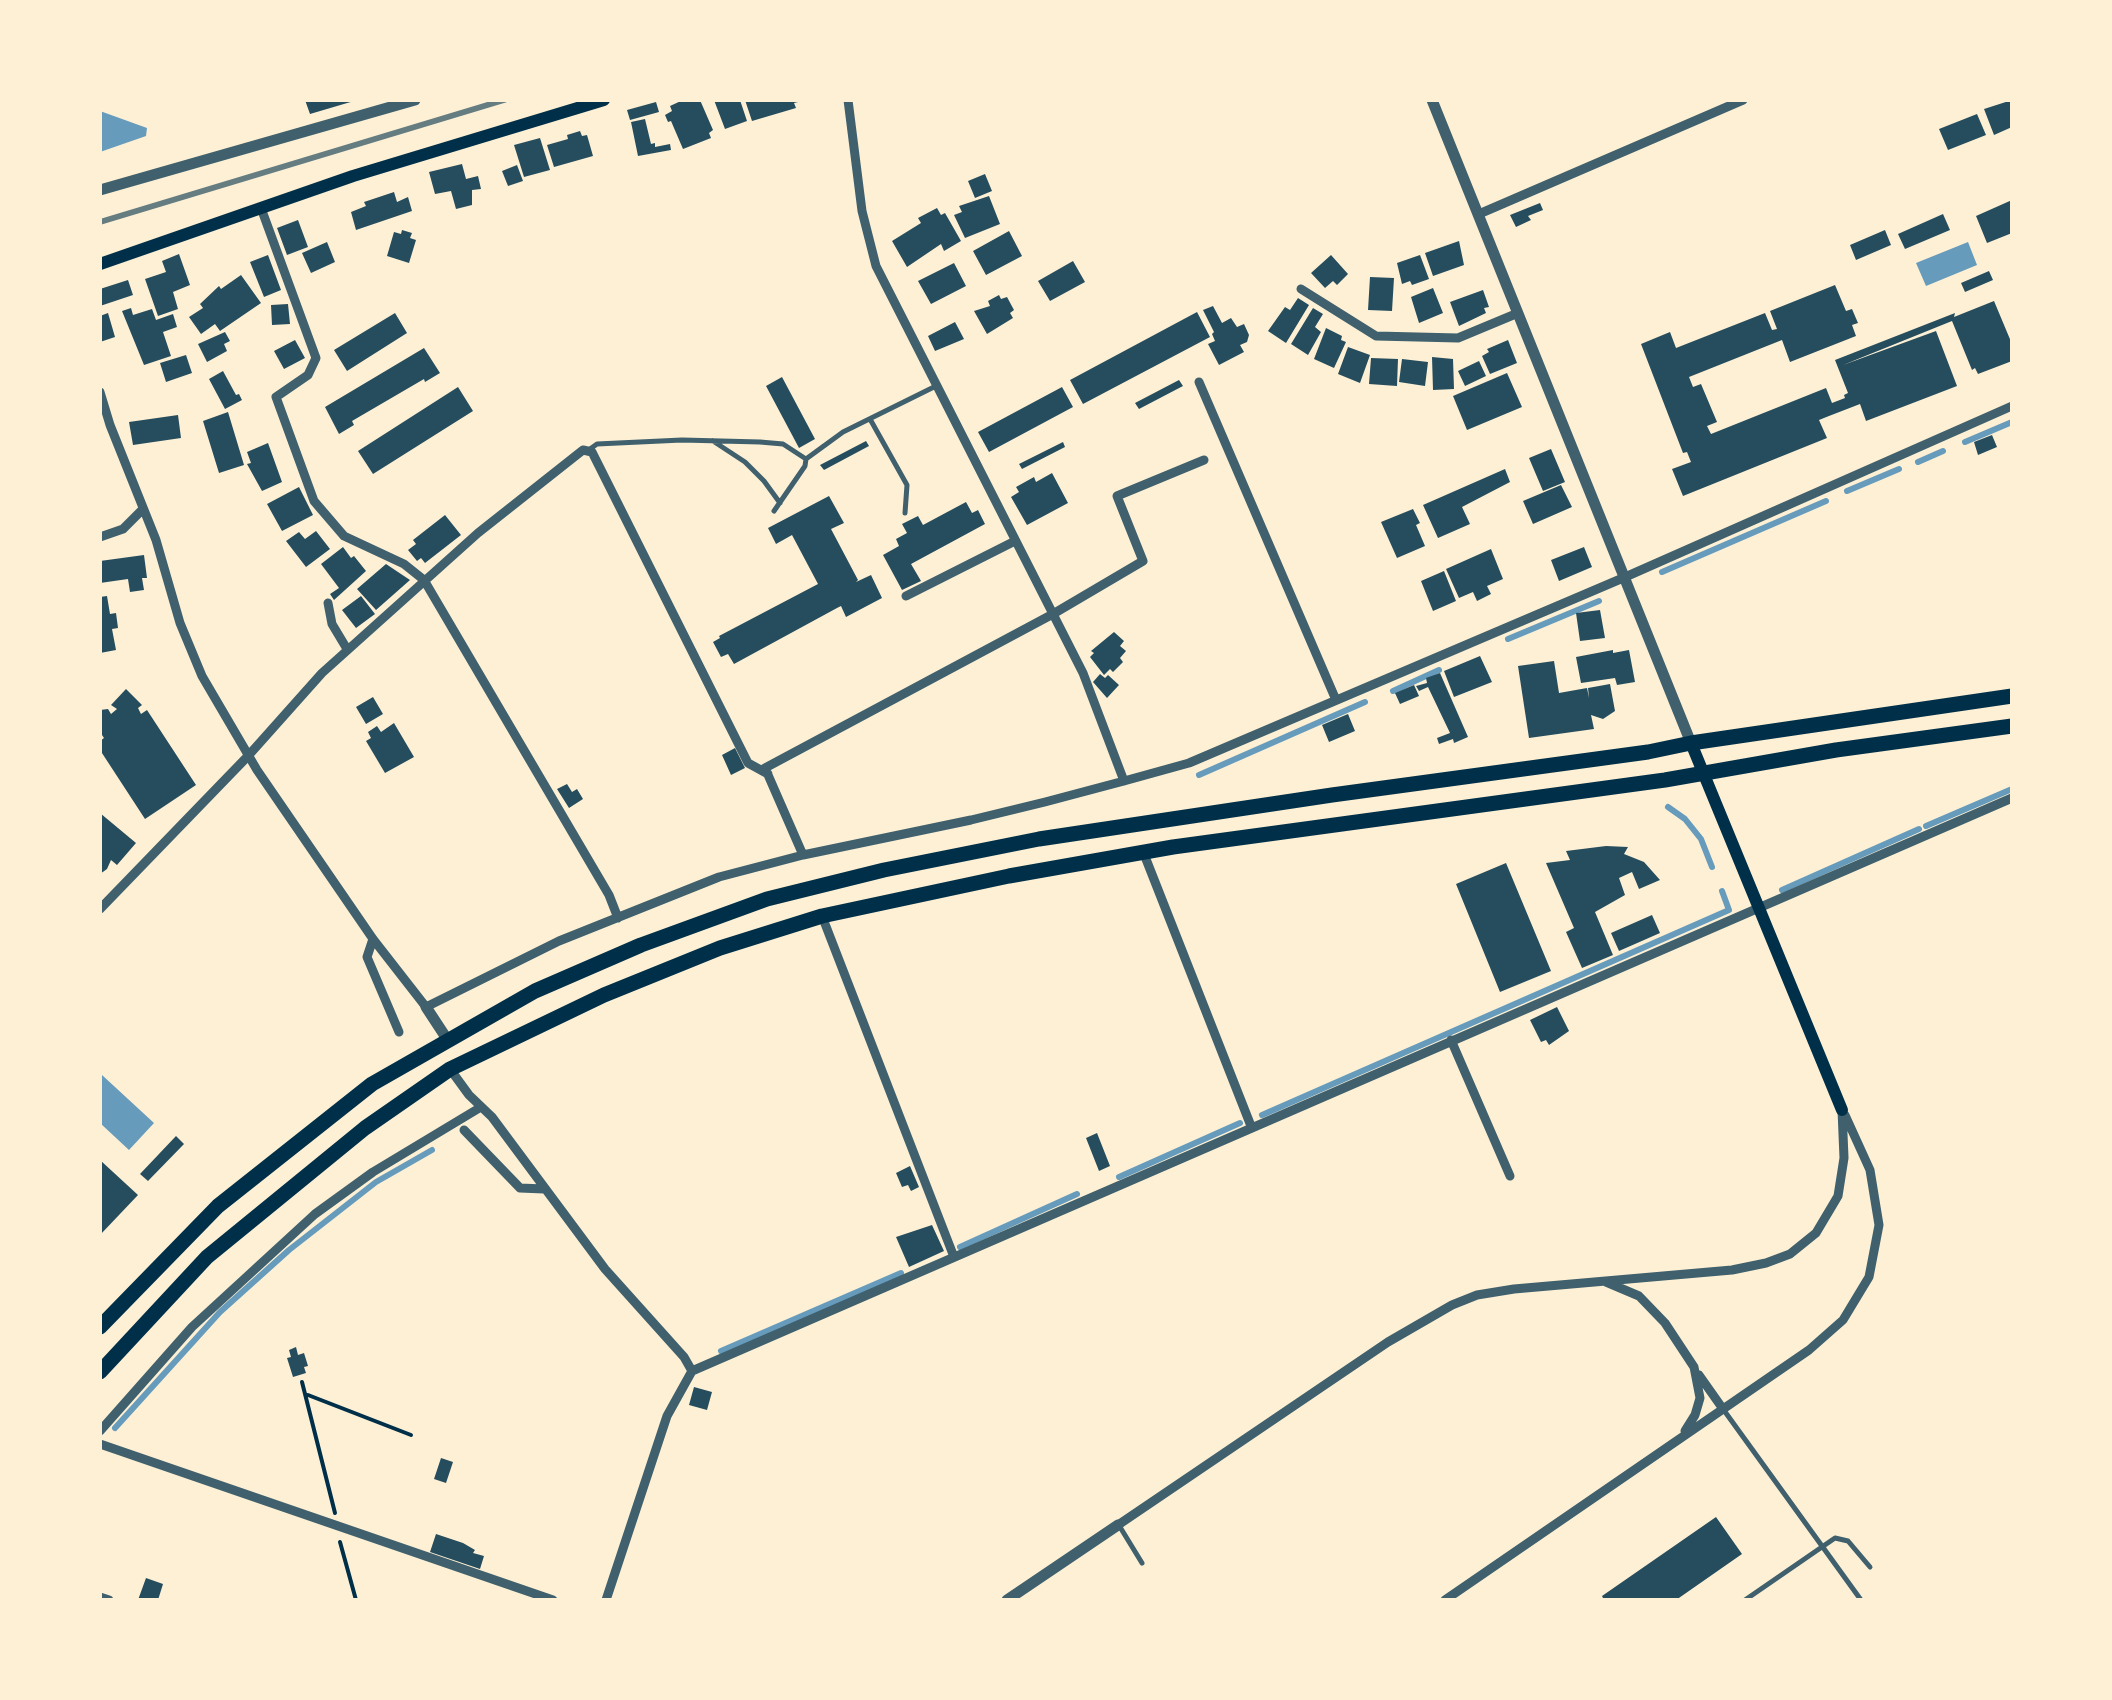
<!DOCTYPE html>
<html>
<head>
<meta charset="utf-8">
<style>
  body { margin:0 }
  #map { position:relative; width:2112px; height:1700px; overflow:hidden; background:#fdf0d5; font-family:Montserrat,sans-serif }
  canvas { display:block }
  .frame { position:absolute; inset:0; border:102px solid #fdf0d5; pointer-events:none }
</style>
</head>
<body>
<div id="map">
<canvas width="2112" height="1700"></canvas>
<div class="frame"></div>
</div>
<script>
const context = document.querySelector('canvas').getContext('2d');
context.lineJoin = 'round';
function fill(path, color) {
  context.fillStyle = color;
  context.fill(path, 'evenodd');
}
function toPath(rows) {
  const path = new Path2D();
  for (const r of rows) {
    path.moveTo(r[0], r[1]);
    for (let i = 2; i < r.length; i += 2) path.lineTo(r[i], r[i + 1]);
  }
  return path;
}
function trace(path, color, width, dash) {
  context.strokeStyle = color;
  context.lineWidth = width;
  context.lineCap = dash ? 'butt' : 'round';
  context.setLineDash(dash || []);
  context.stroke(path);
}
const water = toPath([
  [100,111,147,128,146,136,100,152],
  [1968,242,1977,265,1926,286,1916,263],
  [102,1075,154,1123,129,1150,100,1123]
]);
const stream = toPath([
  [1965,442,2012,422],
  [1918,462,1943,451],
  [1847,491,1899,469],
  [1662,572,1826,501],
  [1508,639,1599,601],
  [1393,691,1439,670],
  [1199,775,1365,702],
  [1668,807,1685,819,1701,839,1712,867],
  [1926,826,2012,789],
  [1782,890,1919,829],
  [1262,1115,1729,910,1722,891],
  [1119,1177,1240,1123],
  [960,1247,1077,1194],
  [721,1351,901,1273],
  [115,1428,220,1312,289,1250,376,1182,432,1150]
]);
const building = toPath([
  [305,100,354,100,354,101,310,114],
  [683,100,700,100,713,130,709,133,711,138,683,149,671,121,668,122,665,115,672,111,670,106],
  [714,100,740,100,747,121,725,129],
  [745,100,801,100,802,101,794,103,796,108,752,121],
  [2012,100,2012,127,1994,135,1984,109],
  [656,102,659,112,630,120,627,110],
  [1977,114,1986,135,1948,150,1939,129],
  [645,119,651,144,655,143,655,147,670,144,671,150,638,156,631,122],
  [580,131,582,136,587,135,593,156,554,167,547,145,568,139,567,135],
  [540,138,550,170,524,177,514,145],
  [462,164,466,179,478,176,481,189,472,190,472,205,456,209,451,191,435,194,429,172],
  [517,165,523,181,508,186,502,171],
  [985,174,992,191,975,198,968,181],
  [394,192,397,202,408,197,412,211,356,230,351,212,366,206,364,202],
  [989,196,1000,224,965,238,954,215,962,212,959,206],
  [2012,200,2012,233,1987,243,1976,216],
  [1540,203,1543,210,1528,216,1531,220,1516,227,1510,215],
  [937,208,941,215,945,213,961,241,944,251,941,244,907,267,892,241,921,223,918,218],
  [1943,214,1950,230,1905,249,1898,234],
  [298,220,308,247,287,255,277,228],
  [402,230,412,233,410,238,416,240,409,263,387,256,394,232,401,234],
  [1885,230,1891,245,1856,260,1850,245],
  [1009,231,1022,256,986,275,973,251],
  [1459,241,1464,265,1433,276,1425,253],
  [327,242,335,262,311,273,302,253],
  [179,254,190,285,173,292,178,309,158,316,145,279,166,272,162,261],
  [268,255,281,290,264,297,250,262],
  [1331,255,1348,274,1337,285,1333,281,1325,288,1311,273],
  [1420,255,1429,279,1412,285,1410,281,1402,284,1397,263],
  [1073,261,1085,282,1050,301,1038,281],
  [954,263,966,286,931,304,918,281],
  [1989,271,1993,280,1965,292,1961,283],
  [241,275,261,303,220,331,215,324,201,334,189,317,203,308,200,304,219,286,221,289],
  [1370,277,1394,278,1392,311,1368,310],
  [128,280,133,295,100,306,100,289],
  [1835,285,1846,311,1852,309,1858,323,1852,325,1856,336,1790,362,1782,340,1689,377,1693,387,1701,384,1717,422,1707,426,1711,434,1826,388,1832,403,1845,398,1844,395,1848,393,1835,360,1955,313,1954,317,1994,301,2012,344,2012,361,1978,374,1975,368,1972,370,1952,321,1843,365,1936,331,1957,386,1866,421,1860,404,1829,416,1819,420,1827,438,1683,496,1672,469,1691,462,1687,452,1683,453,1641,344,1670,332,1676,348,1765,313,1772,330,1777,329,1770,311],
  [1433,288,1443,313,1419,323,1411,297],
  [1483,290,1489,307,1484,308,1486,313,1459,326,1450,302],
  [999,295,1001,299,1007,297,1014,310,1010,313,1013,318,987,334,974,311,990,306,988,301],
  [1298,298,1309,305,1286,343,1268,331,1285,307,1290,310],
  [288,304,290,324,272,325,271,305],
  [1213,306,1222,323,1231,318,1237,327,1244,324,1249,335,1247,342,1240,345,1244,352,1219,365,1208,344,1215,341,1212,334,1214,332,1203,310],
  [131,308,133,315,152,309,156,320,173,314,177,327,163,332,171,356,144,365,122,311],
  [1313,308,1323,314,1315,327,1321,332,1308,355,1291,344],
  [1197,312,1210,337,1083,404,1070,380],
  [108,313,115,337,100,342,100,316],
  [395,313,407,333,347,371,334,350],
  [955,322,964,339,935,351,928,336],
  [1326,328,1342,336,1341,340,1346,342,1334,368,1314,359],
  [225,332,230,341,224,344,227,351,207,362,198,344],
  [295,340,305,358,284,369,274,351],
  [1508,340,1517,363,1490,374,1482,356,1489,352,1487,349],
  [1348,347,1370,355,1360,383,1338,374],
  [424,348,440,373,425,382,424,379,352,421,354,425,339,434,325,407],
  [186,355,192,373,166,382,160,363],
  [1432,357,1453,359,1454,389,1433,390],
  [1371,358,1398,359,1397,386,1369,384],
  [1402,359,1428,362,1425,386,1399,382],
  [1479,361,1486,376,1465,386,1458,371],
  [223,371,236,395,239,394,242,400,225,409,209,379],
  [1507,373,1522,407,1467,430,1453,396],
  [782,377,815,439,799,448,766,386],
  [1179,380,1183,386,1139,409,1135,403],
  [458,387,473,411,373,474,358,451],
  [1062,387,1073,407,989,452,978,432],
  [228,412,244,465,219,473,203,421],
  [178,415,181,438,133,445,129,422],
  [1992,435,1997,447,1978,455,1974,442],
  [866,441,869,446,824,470,820,465],
  [1063,442,1065,447,1022,469,1019,464],
  [268,443,282,482,262,491,247,464,251,463,247,452],
  [1551,449,1565,482,1543,491,1529,458],
  [1505,469,1510,482,1462,507,1470,524,1438,538,1423,505],
  [1052,473,1068,503,1027,525,1011,497,1019,492,1016,487,1034,477,1036,482],
  [1561,485,1572,507,1533,524,1523,501],
  [299,487,313,515,282,531,267,504],
  [829,496,844,523,831,529,858,580,856,582,871,575,882,598,846,617,841,606,837,608,734,664,728,654,721,657,713,642,720,638,719,636,818,584,792,535,776,544,768,528],
  [966,502,972,513,978,510,985,524,911,564,921,581,902,590,883,555,899,546,896,539,907,533,902,524,918,516,923,525],
  [1413,509,1420,523,1416,525,1425,546,1397,558,1381,522],
  [445,515,461,535,425,563,421,558,417,561,408,550,416,544,413,540],
  [316,531,330,549,306,567,286,541,299,532,305,539],
  [343,547,351,558,354,556,366,571,334,600,330,594,339,588,321,564],
  [1584,547,1592,567,1559,581,1551,560],
  [1491,549,1503,579,1487,586,1491,594,1477,601,1473,592,1459,598,1446,569],
  [144,555,147,578,142,578,144,590,130,592,128,579,100,583,100,561],
  [386,564,410,580,376,610,357,589],
  [1444,571,1456,601,1433,611,1421,581],
  [107,596,110,614,116,613,118,628,112,629,116,650,100,653,100,597],
  [361,596,375,614,356,628,342,610],
  [1600,610,1605,638,1580,641,1576,613],
  [1114,632,1124,641,1120,646,1126,651,1120,658,1123,662,1113,672,1110,669,1104,675,1090,657,1094,653,1091,651],
  [1613,650,1613,653,1629,650,1635,682,1617,685,1615,678,1581,683,1576,657],
  [1480,656,1492,682,1454,697,1444,671],
  [1554,661,1559,693,1587,688,1589,698,1588,688,1610,684,1615,711,1603,719,1591,715,1594,729,1529,738,1518,666],
  [1440,673,1468,737,1454,743,1453,739,1439,744,1437,738,1450,733,1428,687,1419,691,1416,686,1427,683,1426,678],
  [1100,674,1105,678,1108,675,1119,685,1107,698,1093,682],
  [1414,685,1419,696,1400,704,1395,693],
  [126,689,142,705,138,708,141,714,147,710,196,785,145,819,100,750,100,741,104,738,100,732,100,710,108,709,111,714,117,709,111,705],
  [373,697,383,714,366,724,356,707],
  [1348,714,1355,731,1329,742,1322,725],
  [394,723,414,757,385,773,366,741,371,738,368,732,377,726,381,732],
  [735,748,745,768,731,775,722,755],
  [567,784,572,792,577,789,583,799,569,808,557,789],
  [100,813,136,843,117,865,111,860,107,869,100,874],
  [1606,846,1628,847,1624,854,1644,862,1660,880,1639,889,1632,872,1619,878,1625,895,1595,912,1613,955,1582,968,1566,932,1574,928,1546,863,1570,860,1566,851],
  [1506,863,1551,971,1500,992,1456,884],
  [1652,915,1660,933,1619,951,1611,933],
  [1557,1007,1569,1031,1549,1045,1546,1040,1541,1042,1530,1020],
  [1097,1133,1110,1166,1099,1171,1086,1138],
  [176,1136,184,1144,148,1181,140,1174],
  [100,1160,138,1195,100,1235],
  [910,1166,919,1187,911,1191,908,1185,902,1187,896,1173],
  [932,1225,944,1251,909,1267,896,1237],
  [296,1347,298,1355,304,1353,308,1366,304,1367,306,1373,293,1377,287,1358,291,1357,289,1350],
  [694,1387,712,1392,707,1410,689,1405],
  [441,1458,453,1462,446,1483,434,1479],
  [1716,1517,1742,1554,1676,1600,1604,1600,1602,1596],
  [436,1534,463,1543,475,1550,473,1553,484,1556,480,1569,430,1552],
  [146,1578,163,1584,158,1600,138,1600]
]);
const path = toPath([
  [302,1382,335,1513],
  [308,1395,411,1435],
  [340,1542,356,1600]
]);
const service = toPath([
  [870,419,907,485,905,513],
  [713,441,745,462,764,481,780,503],
  [590,449,597,444,682,440,760,442,783,444,806,459],
  [774,511,805,466,806,459,843,432,936,386],
  [1723,1409,1861,1600],
  [1120,1527,1142,1563],
  [1745,1600,1835,1538,1848,1541,1870,1567]
]);
const minor = toPath([
  [848,100,862,211,876,266,1053,614,1143,561,1117,496,1204,460],
  [261,208,316,358,308,375,276,397,314,501,344,536,404,564,424,580,609,895,618,918],
  [1479,214,1743,100],
  [1301,289,1376,336,1458,338,1518,313],
  [1199,382,1336,700],
  [100,392,110,425,156,540,180,623,202,676,257,770,373,939,426,1007,559,941,719,877,803,855],
  [100,537,123,529,143,509],
  [906,596,1015,541],
  [328,603,332,624,347,649],
  [1124,781,1083,673,1053,614,765,768,803,855,971,820,1045,802,1124,781,1189,763,1623,578,2012,406],
  [1144,854,1251,1126],
  [100,909,248,756,322,673,478,533,583,450,592,452,748,763,768,774],
  [822,916,954,1257],
  [373,939,367,957,399,1032],
  [1451,1040,1510,1176],
  [450,1069,469,1095,492,1117,605,1269,684,1357,692,1371],
  [464,1130,520,1188,544,1189],
  [1606,1282,1639,1296,1665,1323,1694,1367,1700,1398,1695,1415,1685,1431],
  [1699,1375,1723,1409],
  [100,1431,192,1327,315,1214,373,1172,481,1107],
  [100,1444,553,1600],
  [1118,1525,1388,1342,1452,1305,1477,1295,1514,1289,1732,1270,1766,1263,1790,1254,1816,1233,1838,1196,1844,1158,1842,1110],
  [100,1597,109,1600],
  [606,1600,667,1416,692,1371,2012,798],
  [1445,1600,1809,1350,1843,1320,1869,1277,1879,1225,1870,1170,1845,1115]
]);
const tertiary = toPath([
  [1432,100,1691,743],
  [100,190,415,100],
  [426,1007,447,1039],
  [1007,1600,1118,1525]
]);
const secondary = toPath([
  [100,264,353,176,604,100],
  [1691,743,1842,1110]
]);
const trunk = toPath([
  [100,1327,218,1206,372,1084,535,991,641,945,767,899,884,870,1039,839,1332,795,1648,752,1691,743,2012,696],
  [100,1372,207,1257,365,1128,450,1069,604,995,720,948,822,916,1009,876,1173,847,1665,780,1836,750,2012,726]
]);
const rail = toPath([
  [100,222,504,100]
]);
fill(water, '#669bbc');
trace(stream, '#669bbc', 6);
fill(building, '#264d5e');
trace(path, '#003049', 4);
trace(service, '#3f606c', 5);
trace(minor, '#3f606c', 9);
trace(tertiary, '#3f606c', 11);
trace(secondary, '#003049', 12);
trace(trunk, '#003049', 15);
trace(rail, '#657d81', 6);
</script>
</body>
</html>
